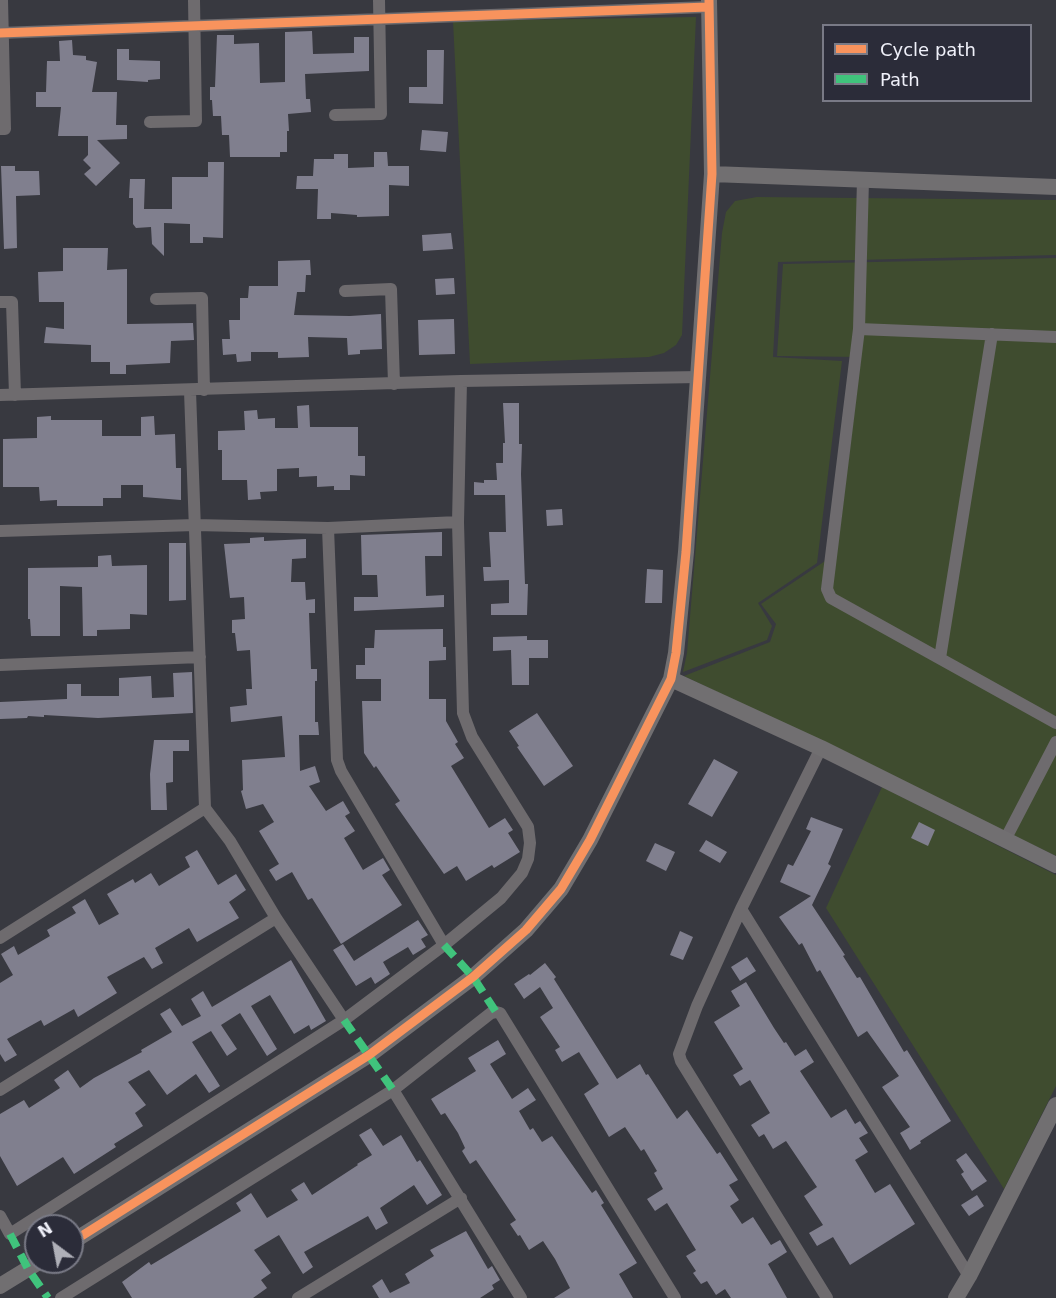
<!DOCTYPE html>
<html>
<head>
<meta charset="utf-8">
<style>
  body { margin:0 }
  #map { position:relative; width:1056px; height:1298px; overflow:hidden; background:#383940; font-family:"DejaVu Sans",sans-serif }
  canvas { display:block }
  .legend { position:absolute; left:822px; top:24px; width:210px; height:78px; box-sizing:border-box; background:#2b2c39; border:2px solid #797a86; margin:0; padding:8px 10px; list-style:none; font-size:18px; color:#eff0f9 }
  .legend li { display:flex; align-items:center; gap:12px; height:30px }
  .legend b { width:30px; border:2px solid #797a86 }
  .north { position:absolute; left:24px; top:1214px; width:60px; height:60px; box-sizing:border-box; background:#2b2c39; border:2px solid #797a86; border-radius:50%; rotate:328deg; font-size:16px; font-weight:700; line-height:24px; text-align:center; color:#eff0f9 }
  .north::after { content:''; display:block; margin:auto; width:21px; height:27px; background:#afb0b8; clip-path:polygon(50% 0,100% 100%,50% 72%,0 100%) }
</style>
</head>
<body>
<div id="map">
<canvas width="1056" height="1298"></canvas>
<ul class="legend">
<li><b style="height:8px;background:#f8935d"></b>Cycle path</li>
<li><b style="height:8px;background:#40c37c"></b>Path</li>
</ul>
<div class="north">N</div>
</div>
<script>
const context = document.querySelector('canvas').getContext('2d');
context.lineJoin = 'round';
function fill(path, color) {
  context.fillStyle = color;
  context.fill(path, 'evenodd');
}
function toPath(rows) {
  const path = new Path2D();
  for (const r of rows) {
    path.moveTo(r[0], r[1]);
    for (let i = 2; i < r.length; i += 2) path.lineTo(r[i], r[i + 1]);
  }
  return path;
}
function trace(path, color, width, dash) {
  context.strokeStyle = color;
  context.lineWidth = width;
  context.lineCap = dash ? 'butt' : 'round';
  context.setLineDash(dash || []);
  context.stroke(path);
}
const green = toPath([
  [696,17,682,335,676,345,664,353,649,357,470,364,453,21],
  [757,197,1056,200,1056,255,778,262,773,357,842,361,817,563,758,603,772,626,767,640,683,672,687,653,722,233,726,212,735,201],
  [1056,258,1056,856,684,676,770,642,776,624,761,604,837,553,861,357,777,356,783,264],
  [882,787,1056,875,1056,1086,1004,1189,826,908]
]);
const building = toPath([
  [312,31,313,54,354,53,354,37,369,37,369,71,305,74,306,99,310,99,311,112,288,114,289,131,287,131,287,152,280,152,280,157,230,157,229,135,222,135,221,116,213,116,212,100,210,100,210,87,215,87,217,35,234,35,234,44,259,43,260,83,285,82,285,32],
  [72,40,73,55,86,56,86,60,97,62,92,92,117,92,116,125,127,125,127,139,97,140,120,163,96,186,84,174,91,168,83,160,88,155,88,136,58,136,61,107,36,107,36,92,46,92,47,61,60,61,59,41],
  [117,49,129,49,129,60,160,61,160,79,148,80,148,82,117,80],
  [427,50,444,50,443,104,409,103,409,87,427,87],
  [422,130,448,132,446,152,420,150],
  [374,152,387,152,388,166,409,166,409,186,389,185,389,216,357,217,357,215,331,213,331,219,317,219,318,189,296,189,297,176,313,176,314,159,334,159,334,154,348,154,348,168,374,167],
  [208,162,224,162,223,238,203,237,203,243,190,243,190,224,164,223,164,256,152,244,151,227,136,228,133,224,133,198,129,198,130,179,145,179,144,209,172,209,172,177,208,177],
  [1,166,15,166,15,171,39,171,40,195,16,196,17,248,4,249],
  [451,233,453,249,423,251,422,235],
  [63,248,108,248,107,270,127,269,127,324,193,323,194,340,171,341,170,363,126,365,126,374,110,374,110,362,91,362,91,345,44,343,46,327,64,329,64,302,39,302,38,272,63,271],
  [310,260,311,275,306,275,305,292,297,292,294,315,350,316,381,314,382,349,360,350,360,354,348,355,347,338,308,337,309,357,278,358,278,352,251,352,251,361,237,362,236,354,223,355,222,339,230,339,229,320,240,320,240,298,248,298,249,286,278,286,278,261],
  [454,278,455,294,436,295,435,279],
  [454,319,455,354,419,355,418,320],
  [503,403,519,403,519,444,522,444,521,474,525,584,528,584,527,615,491,615,491,604,509,603,509,580,484,581,483,567,491,567,489,532,506,532,505,495,474,495,474,482,484,483,484,480,497,480,496,463,503,463,503,443,505,443],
  [309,405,310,427,358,427,358,456,365,456,365,476,350,475,350,490,334,490,334,486,317,487,317,476,299,477,299,468,277,469,277,491,260,492,261,499,248,500,247,480,222,480,222,450,218,450,218,431,245,430,244,411,257,410,258,419,275,418,275,428,298,428,297,406],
  [51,416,51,420,102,420,102,436,141,436,141,417,154,416,155,435,175,434,176,468,181,468,181,500,143,497,143,485,121,485,121,498,103,498,103,506,57,506,57,500,40,501,39,487,3,487,3,439,37,438,37,417],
  [562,509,563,525,547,526,546,510],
  [442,532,442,556,425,556,426,596,444,595,444,607,354,611,354,597,378,597,377,575,362,575,361,535],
  [264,537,264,541,306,539,306,558,292,559,291,582,305,582,306,600,315,599,315,613,309,613,311,669,317,669,317,681,315,681,315,722,318,722,319,735,299,735,300,771,315,766,320,782,309,786,326,811,343,801,350,813,345,816,355,831,344,838,363,870,383,858,390,870,382,875,402,905,341,944,312,898,308,900,292,872,276,881,269,870,279,864,259,831,274,822,263,804,246,809,241,791,243,790,242,760,285,757,282,716,231,722,230,707,247,705,246,689,252,689,250,650,237,651,235,633,232,633,232,620,245,619,244,597,230,598,224,544,250,543,250,538],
  [169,543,186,543,186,600,169,601],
  [111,555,112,566,147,565,147,615,130,614,130,629,97,630,97,636,83,636,82,587,60,586,60,636,31,636,30,619,28,619,28,568,98,567,98,556],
  [647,569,663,570,662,603,645,603],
  [443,629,443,647,446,647,446,660,429,661,429,699,446,699,446,721,458,742,455,744,464,758,451,766,489,828,505,818,513,830,508,833,520,852,494,868,492,865,466,881,457,866,444,874,395,804,400,801,376,766,374,768,364,753,362,701,381,701,381,679,356,679,356,665,365,665,365,648,374,648,375,630],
  [527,636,527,640,548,640,548,658,529,658,529,685,512,685,511,650,493,651,493,637],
  [192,672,193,713,98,718,44,715,44,717,28,716,27,718,0,719,0,702,67,699,67,684,81,684,81,696,119,696,119,678,151,676,152,698,174,697,173,673],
  [537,713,573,766,544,786,517,747,519,746,509,731],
  [154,740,189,740,189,751,173,751,173,782,166,783,167,810,151,810,150,774],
  [714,759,738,772,712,817,688,804],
  [811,817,843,829,828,864,831,866,812,905,845,955,843,956,857,978,860,977,904,1052,907,1050,951,1121,920,1141,921,1143,910,1150,900,1133,910,1127,882,1087,899,1076,867,1031,858,1037,820,970,817,972,802,943,799,945,779,917,811,896,780,882,788,864,793,866,811,831,806,829],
  [919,822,935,830,928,846,911,838],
  [706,840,727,852,720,863,699,851],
  [655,843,675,852,666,871,646,861],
  [197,850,218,885,236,874,246,890,229,902,239,918,197,942,189,928,155,948,163,963,152,969,144,957,107,977,117,993,78,1017,74,1009,44,1026,41,1020,7,1039,17,1055,5,1062,0,1054,0,983,13,975,1,954,14,946,18,955,50,936,47,930,76,913,72,907,85,899,99,925,119,914,107,894,133,879,135,883,151,873,159,886,190,867,185,857],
  [418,920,428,935,421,939,426,947,413,955,408,947,383,962,390,974,375,984,371,977,356,986,333,950,343,944,354,961],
  [680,931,693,937,683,960,670,955],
  [747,957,756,971,740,981,731,967],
  [291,960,326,1021,311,1030,309,1025,294,1034,270,995,251,1006,277,1049,267,1056,240,1013,221,1025,237,1049,227,1056,211,1031,192,1042,220,1086,209,1093,196,1074,167,1095,149,1070,128,1082,146,1105,135,1113,143,1126,114,1144,116,1147,74,1174,63,1157,17,1186,0,1156,0,1114,24,1100,29,1108,60,1088,54,1080,68,1070,80,1088,94,1078,142,1052,141,1050,172,1032,160,1014,170,1008,182,1026,201,1016,191,999,203,991,212,1007],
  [545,963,556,977,554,979,617,1079,640,1064,646,1075,648,1074,677,1119,687,1110,717,1154,720,1152,738,1180,729,1185,739,1200,730,1206,742,1224,753,1217,771,1245,780,1240,787,1252,768,1264,787,1298,731,1298,725,1289,716,1295,707,1281,701,1284,693,1273,696,1271,686,1256,696,1250,667,1203,655,1211,647,1199,663,1189,654,1173,657,1171,644,1149,641,1151,625,1127,609,1137,584,1094,599,1084,579,1052,562,1062,555,1050,560,1047,540,1017,553,1008,540,987,524,999,514,984,529,974,530,975],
  [746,982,774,1028,784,1043,786,1042,795,1056,806,1049,814,1062,800,1071,831,1118,846,1109,855,1124,860,1121,868,1133,859,1138,868,1152,855,1160,875,1193,890,1184,915,1224,850,1265,833,1237,817,1246,809,1233,823,1225,804,1196,817,1187,786,1141,773,1149,764,1134,759,1137,751,1125,770,1113,750,1080,740,1086,733,1075,743,1069,714,1022,740,1006,731,991],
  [498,1040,506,1054,490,1064,512,1099,528,1088,536,1100,519,1111,530,1130,533,1128,542,1142,552,1136,592,1193,596,1190,604,1203,601,1205,637,1263,619,1274,633,1298,554,1298,570,1288,555,1259,543,1241,529,1250,520,1235,518,1236,510,1224,516,1220,476,1160,470,1164,462,1151,465,1148,458,1133,445,1113,441,1115,431,1099,476,1071,468,1058],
  [371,1128,383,1146,401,1135,417,1162,420,1160,442,1195,427,1205,414,1185,380,1208,388,1223,376,1230,368,1216,304,1252,313,1267,303,1274,279,1235,254,1250,271,1273,261,1280,267,1288,253,1298,132,1298,122,1282,149,1262,151,1265,241,1211,236,1203,251,1193,267,1218,298,1200,291,1190,304,1182,312,1195,358,1165,357,1164,372,1155,359,1135],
  [966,1153,987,1181,972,1191,961,1174,964,1172,956,1160],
  [977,1195,984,1206,969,1216,961,1205],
  [466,1231,488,1269,492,1266,500,1280,492,1285,494,1289,480,1298,379,1298,372,1286,382,1279,390,1293,410,1283,405,1274,434,1256,430,1250]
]);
const street = toPath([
  [0,33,708,7],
  [335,115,381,114,379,0],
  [150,122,196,121,194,0],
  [0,129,5,129,2,0],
  [863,180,859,329,827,589,831,598,1056,723],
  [345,291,391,289,394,384],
  [156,299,202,298,204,390],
  [0,302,12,302,15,395],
  [859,329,1056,337],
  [190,391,205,808,230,841,276,918,344,1020],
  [0,395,461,381,699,377],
  [328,528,337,760,341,771,444,945],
  [0,531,195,525,328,528,458,522],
  [940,658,992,334],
  [0,665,200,657],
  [821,748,741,909,697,1006,679,1054,681,1061,827,1298],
  [1005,840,1056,742],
  [741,909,969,1276],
  [0,938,205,808],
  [0,1090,276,918],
  [393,1090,521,1298],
  [0,1216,10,1234,344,1020,444,945,501,898,522,873,528,859,530,843,528,827,472,737,463,713,458,522,461,381],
  [61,1298,393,1090,491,1013,496,1012,500,1013,675,1298],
  [298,1298,461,1198]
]);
const secondary = toPath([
  [712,174,1056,187],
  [671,679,821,748,1056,865],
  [72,1242,369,1055,473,977,526,930,561,889,590,840,671,679,676,653,686,552,712,174,709,0],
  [0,1286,39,1262],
  [956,1298,969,1276,1056,1105]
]);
const quiet = toPath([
  [444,945,473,977,496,1012],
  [344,1020,393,1090],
  [10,1234,28,1269,48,1298]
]);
const cycleway = toPath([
  [0,33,708,7],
  [72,1242,369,1055,473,977,526,930,561,889,590,840,671,679,676,653,686,552,712,174,709,0]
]);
fill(green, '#3f4c2f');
fill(building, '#807f8e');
trace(street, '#6e6b6e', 12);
trace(secondary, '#716f71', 16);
trace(quiet, '#40c37c', 8, [15, 8]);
trace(cycleway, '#f8935d', 9);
</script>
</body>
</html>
